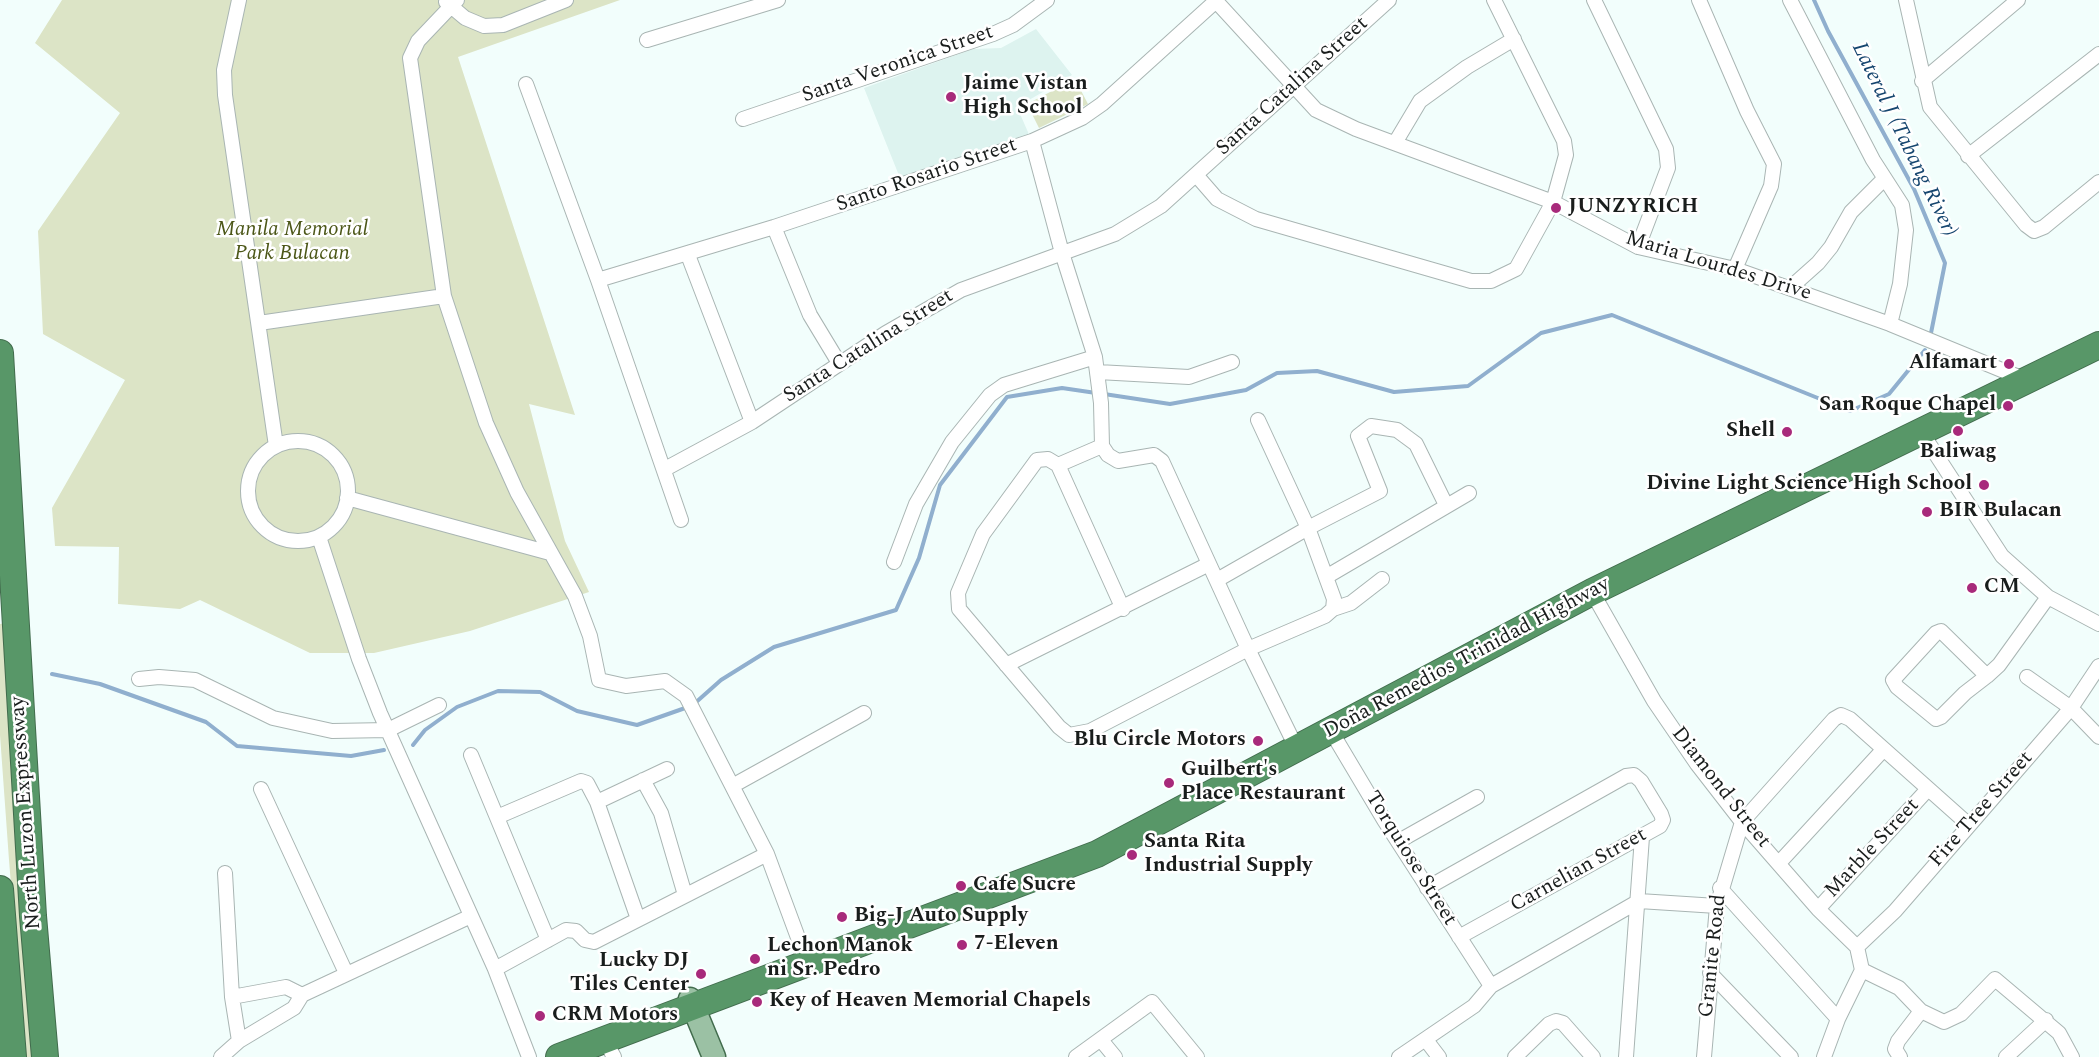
<!DOCTYPE html>
<html>
<head>
<meta charset="utf-8">
<style>
  body { margin:0 }
  canvas { display:block; background:#f2fefc }
</style>
</head>
<body>
<canvas width="2099" height="1057"></canvas>
<script>
const context = document.querySelector('canvas').getContext('2d');
context.lineJoin = 'round';
function fill(path, color) {
  context.fillStyle = color;
  context.fill(path, 'evenodd');
}
function toPath(rows) {
  const path = new Path2D();
  for (const r of rows) {
    if (r.length === 3) {
      path.moveTo(r[0] + r[2], r[1]);
      path.arc(r[0], r[1], r[2], 0, 2 * Math.PI);
      continue;
    }
    path.moveTo(r[0], r[1]);
    for (let i = 2; i < r.length; i += 2) path.lineTo(r[i], r[i + 1]);
  }
  return path;
}
function trace(path, color, width, dash) {
  context.strokeStyle = color;
  context.lineWidth = width;
  context.lineCap = dash ? 'butt' : 'round';
  context.setLineDash(dash || []);
  context.stroke(path);
}
function write(font, color, halo, rows, align = 'center') {
  context.font = font + ' Spectral,serif';
  context.lineWidth = 5;
  context.setLineDash([]);
  context.textBaseline = 'middle';
  context.strokeStyle = halo;
  context.fillStyle = color;
  for (const [text, x, y, turn = 0] of rows) {
    context.save();
    context.translate(x, y);
    context.rotate((+turn || 0) * Math.PI / 180);
    context.textAlign = isNaN(turn) ? turn : align;
    if (halo) context.strokeText(text, 0, 0);
    context.fillText(text, 0, 0);
    context.restore();
  }
}
const built = toPath([
  [1036,29,1072,75,1017,107,1031,139,900,178,864,88,973,49,1001,48]
]);
const green = toPath([
  [62,0,620,0,458,57,575,415,529,404,565,541,589,592,470,631,374,653,310,653,200,600,180,609,118,604,119,547,55,546,52,508,125,380,43,334,38,231,120,113,35,43],
  [1075,79,1088,104,1039,128,1027,104],
  [8,623,38,1057,25,1057,9,860,0,735,0,624]
]);
const stream = toPath([
  [1814,0,1828,31,1914,189,1945,263,1931,333],
  [1104,394,1170,404,1246,390,1277,373,1317,371,1394,392,1468,386,1541,333,1612,315,1850,411,1889,394,1925,350],
  [52,674,100,684,206,722,237,746,351,756,384,750],
  [694,704,721,680,774,647,896,610,919,558,940,485,1007,397,1062,388,1096,393],
  [413,745,425,730,457,707,498,691,540,692,577,711,637,725,688,707]
]);
const street = toPath([
  [239,0,224,70,225,95,276,446],
  [457,0,418,41,410,58,444,296,486,423,517,492,575,596,590,636,599,680,626,686,665,681,686,696,767,854,807,962],
  [1215,0,1316,110,1356,129,1553,202,1638,247,1735,269,1890,324,2026,380],
  [1594,0,1666,149,1668,168,1638,247],
  [1699,0,1747,111,1774,164,1771,186,1735,269],
  [1790,0,1873,160,1902,205,1906,230,1900,284,1890,324],
  [1906,0,1930,107,2026,225,2034,231,2044,227,2099,182],
  [446,2,465,18,484,26,503,25,566,0],
  [647,40,778,0],
  [1922,81,2018,0],
  [526,84,598,280,681,520],
  [743,119,993,34,1013,25,1047,0],
  [1032,141,1062,253,1095,357,1101,403,1102,446,1108,455,1118,461,1154,455,1162,461,1248,649,1297,749],
  [1395,143,1420,101,1467,67,1514,39],
  [1968,156,2099,54],
  [1197,176,1217,199,1256,219,1471,281,1491,281,1516,269,1553,202,1566,155,1564,141,1494,0],
  [774,227,810,315,839,363],
  [688,255,752,422],
  [598,280,774,227,1032,141,1082,118,1102,104,1217,0],
  [1790,288,1818,263,1831,247,1851,212,1884,179],
  [259,323,444,296],
  [1098,372,1189,377,1232,362],
  [1922,433,2002,556,2048,597,2099,624],
  [298,491,50],
  [1058,465,1102,446],
  [665,469,752,422,886,333,961,290,1115,234,1161,206,1389,0],
  [347,498,550,553],
  [319,537,359,659,380,713,495,969,529,1057],
  [894,562,916,504,952,442,990,395,1004,385,1095,357],
  [1326,577,1469,493],
  [1217,580,1308,528,1380,491,1358,436,1371,426,1397,430,1416,444,1446,505],
  [1592,592,1654,701,1697,764,1742,822,1818,909,1857,947,1862,970],
  [1123,609,1058,465,1048,459,1037,460,983,534,958,593,959,609,1059,727,1069,735,1090,731,1248,649,1325,616,1333,609,1334,599,1308,528,1258,420],
  [1333,609,1351,603,1382,579],
  [1006,665,1209,564],
  [1987,676,1941,631,1936,633,1893,680,1897,687,1936,719,1941,717,1965,693,1987,676,1999,665,2048,597],
  [2027,677,2071,708,2099,737],
  [139,679,159,677,195,680,273,718,332,731,388,730,439,705],
  [1331,731,1384,820,1491,986],
  [471,755,548,940],
  [643,780,661,813,685,895],
  [734,785,864,713],
  [261,789,346,973],
  [597,802,667,769],
  [497,817,581,781,587,783,597,802,638,919],
  [1399,841,1477,797],
  [1779,863,1883,750],
  [225,873,232,997,239,1041],
  [1427,888,1626,776,1634,775,1641,781,1661,814,1663,820,1660,826,1459,937],
  [1720,888,1838,1019],
  [1639,901,1717,906],
  [1818,909,1928,789],
  [1857,947,1895,911,2071,708,2099,666],
  [495,969,566,930,576,931,585,940,594,942,767,854],
  [1862,970,1899,988,1921,1011,1944,1022,1961,1014,1995,979,2059,1033,2072,1057],
  [1710,973,1791,1057],
  [232,997,286,987,302,995],
  [604,1039,614,1057],
  [1101,1040,1115,1057],
  [1426,1040,1439,1057],
  [221,1057,239,1041,294,1008,302,995,471,916],
  [1076,1057,1152,1002,1197,1057],
  [1399,1057,1474,1006,1491,986,1639,901],
  [1515,1057,1549,1024,1556,1021,1563,1023,1593,1057],
  [1626,1057,1642,837],
  [1704,1057,1717,906,1742,822,1834,719,1841,715,1850,719,1969,825],
  [1824,1057,1838,1019,1862,970],
  [1900,1057,1895,1049,1898,1041,1921,1011],
  [2006,1057,2046,1020]
]);
const primary = toPath([
  [690,999,714,1057]
]);
const highway = toPath([
  [0,353,33,916,45,1057],
  [0,889,13,1057],
  [559,1057,1097,854,1592,592,2099,345]
]);
const markers = [
  [951,97,6,"#a82a7b"],
  [1556,208,6,"#a82a7b"],
  [2009,364,6,"#a82a7b"],
  [2008,406,6,"#a82a7b"],
  [1958,431,6,"#a82a7b"],
  [1787,432,6,"#a82a7b"],
  [1984,485,6,"#a82a7b"],
  [1927,512,6,"#a82a7b"],
  [1972,588,6,"#a82a7b"],
  [1258,741,6,"#a82a7b"],
  [1169,783,6,"#a82a7b"],
  [1132,855,6,"#a82a7b"],
  [961,886,6,"#a82a7b"],
  [842,917,6,"#a82a7b"],
  [962,945,6,"#a82a7b"],
  [755,959,6,"#a82a7b"],
  [701,974,6,"#a82a7b"],
  [757,1002,6,"#a82a7b"],
  [540,1016,6,"#a82a7b"]
];
const streetNames = [
  ["Santa Veronica Street",898,65,-19],
  ["Santa Catalina Street",1293,87,-42],
  ["Santo Rosario Street",927,176,-19],
  ["Maria Lourdes Drive",1718,267,17],
  ["Santa Catalina Street",869,347,-32],
  ["Doña Remedios Trinidad Highway",1467,659,-28],
  ["Diamond Street",1720,788,52],
  ["Fire Tree Street",1982,810,-49],
  ["North Luzon Expressway",27,813,-94],
  ["Marble Street",1873,849,-47],
  ["Torquiose Street",1410,859,58],
  ["Carnelian Street",1579,871,-29],
  ["Granite Road",1714,956,-84]
];
const poiNames = [
  ["Jaime Vistan",963,85],
  ["High School",963,109],
  ["JUNZYRICH",1568,208],
  ["Alfamart",1997,364,"right"],
  ["San Roque Chapel",1996,406,"right"],
  ["Shell",1775,432,"right"],
  ["Baliwag",1958,453,"center"],
  ["Divine Light Science High School",1972,485,"right"],
  ["BIR Bulacan",1939,512],
  ["CM",1984,588],
  ["Blu Circle Motors",1246,741,"right"],
  ["Guilbert's",1181,771],
  ["Place Restaurant",1181,795],
  ["Santa Rita",1144,843],
  ["Industrial Supply",1144,867],
  ["Cafe Sucre",973,886],
  ["Big-J Auto Supply",854,917],
  ["7-Eleven",974,945],
  ["Lechon Manok",767,947],
  ["ni Sr. Pedro",767,971],
  ["Lucky DJ",689,962,"right"],
  ["Tiles Center",689,986,"right"],
  ["Key of Heaven Memorial Chapels",769,1002],
  ["CRM Motors",552,1016]
];
const parkNames = [
  ["Manila Memorial",292,231],
  ["Park Bulacan",292,255]
];
const waterNames = [
  ["Lateral J (Tabang River)",1903,140,64]
];
fill(built, '#ddf3ef');
fill(green, '#dce4c6');
trace(stream, '#90afce', 4);
trace(street, '#a9b5b3', 16);
trace(primary, '#426c4d', 25);
trace(highway, '#426c4d', 28);
trace(street, '#fff', 14);
trace(primary, '#9bc1a4', 22);
trace(highway, '#589768', 26);
for (const [x, y, r, color] of markers) {
  const dot = new Path2D();
  dot.arc(x, y, r, 0, 2 * Math.PI);
  context.fillStyle = color;
  context.fill(dot);
  trace(dot, '#fff', 2);
}
write('21px', '#191d1c', '#fff', streetNames);
write('bold 21px', '#191d1c', '#fff', poiNames, 'left');
write('italic 21px', '#4c5718', '#fff', parkNames);
write('italic 22px', '#16466f', '#fff', waterNames);
</script>
</body>
</html>
